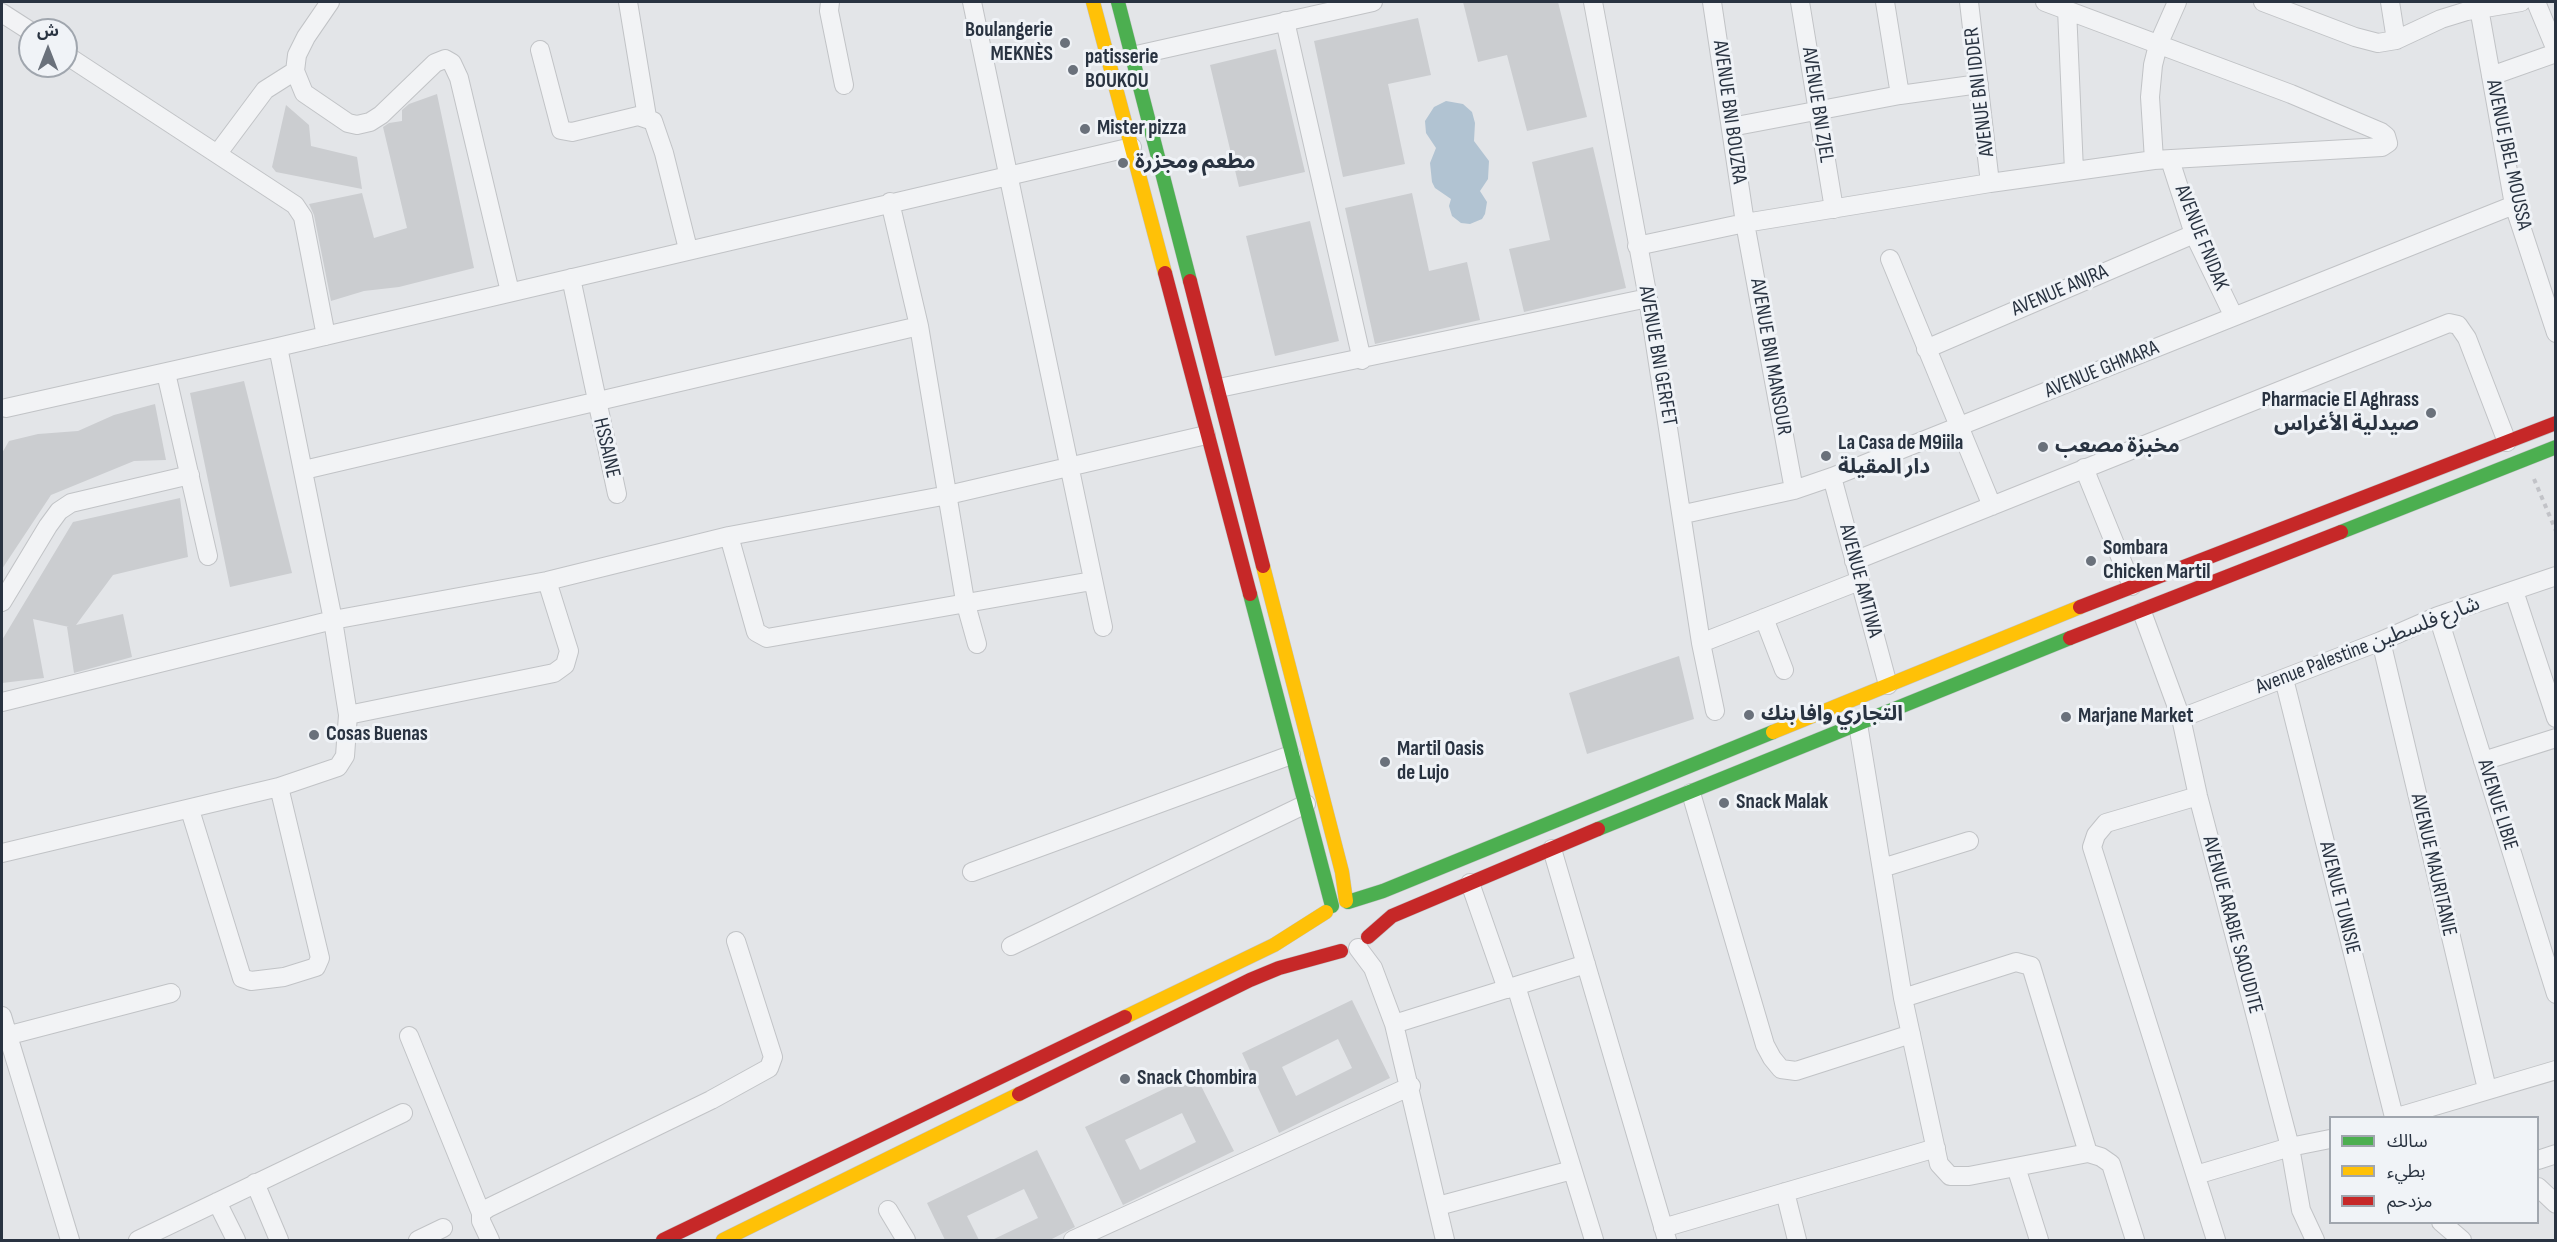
<!DOCTYPE html>
<html>
<head>
<meta charset="utf-8">
<style>
  body { margin:0 }
  #map { position:relative; width:2557px; height:1242px; overflow:hidden; background:#e3e5e8; font-family:"Sofia Sans Condensed","Noto Sans Arabic",sans-serif }
  canvas { display:block }
  .frame { position:absolute; inset:0; border:3px solid #293341; pointer-events:none }
  .legend { position:absolute; left:2329px; top:1116px; width:210px; height:108px; box-sizing:border-box; background:#f0f3f7; border:2px solid #a0a6ae; margin:0; padding:8px 10px; list-style:none; font-size:18px; color:#293341 }
  .legend li { display:flex; align-items:center; gap:12px; height:30px }
  .legend b { width:30px; border:2px solid #a0a6ae }
  .north { position:absolute; left:18px; top:18px; width:60px; height:60px; box-sizing:border-box; background:#f0f3f7; border:2px solid #a0a6ae; border-radius:50%; rotate:0deg; font-size:16px; font-weight:700; line-height:24px; text-align:center; color:#293341 }
  .north::after { content:''; display:block; margin:auto; width:21px; height:27px; background:#6a717b; clip-path:polygon(50% 0,100% 100%,50% 72%,0 100%) }
</style>
</head>
<body>
<div id="map">
<canvas width="2557" height="1242"></canvas>
<div class="frame"></div>
<ul class="legend">
<li><b style="height:8px;background:#4caf50"></b>سالك</li>
<li><b style="height:8px;background:#ffc107"></b>بطيء</li>
<li><b style="height:8px;background:#c62828"></b>مزدحم</li>
</ul>
<div class="north">ش</div>
</div>
<script>
const context = document.querySelector('canvas').getContext('2d');
context.lineJoin = 'round';
function fill(path, color) {
  context.fillStyle = color;
  context.fill(path, 'evenodd');
}
function toPath(rows) {
  const path = new Path2D();
  for (const r of rows) {
    path.moveTo(r[0], r[1]);
    for (let i = 2; i < r.length; i += 2) path.lineTo(r[i], r[i + 1]);
  }
  return path;
}
function trace(path, color, width, dash) {
  context.strokeStyle = color;
  context.lineWidth = width;
  context.lineCap = dash ? 'butt' : 'round';
  context.setLineDash(dash || []);
  context.stroke(path);
}
function write(font, color, halo, rows, align = 'center') {
  context.font = font + ' "Sofia Sans Condensed","Noto Sans Arabic",sans-serif';
  context.lineWidth = 6;
  context.setLineDash([]);
  context.textBaseline = 'middle';
  context.strokeStyle = halo;
  context.fillStyle = color;
  for (const [text, x, y, turn = 0] of rows) {
    context.save();
    context.translate(x, y);
    context.rotate((+turn || 0) * Math.PI / 180);
    context.textAlign = isNaN(turn) ? turn : align;
    if (halo) context.strokeText(text, 0, 0);
    context.fillText(text, 0, 0);
    context.restore();
  }
}
const water = toPath([
  [1446,101,1463,104,1472,112,1475,123,1474,141,1489,161,1488,179,1480,191,1487,202,1485,214,1482,219,1470,224,1461,223,1452,216,1449,206,1451,199,1435,188,1432,182,1430,163,1436,148,1426,133,1425,121,1434,107]
]);
const building = toPath([
  [1463,2,1558,2,1587,117,1527,131,1507,55,1478,62],
  [1418,18,1431,75,1388,84,1405,164,1343,177,1314,41],
  [1276,49,1305,172,1239,187,1210,65],
  [437,94,474,268,399,287,364,291,331,301,314,215,309,204,362,193,374,238,407,228,383,127,389,123,402,121,402,110,409,104],
  [286,105,309,125,311,146,357,157,362,189,276,172,272,167],
  [1593,147,1626,288,1524,312,1509,249,1550,240,1532,162],
  [1412,193,1429,271,1467,262,1480,320,1375,344,1345,208],
  [1310,221,1339,341,1275,356,1246,236],
  [244,381,292,573,230,587,190,393],
  [155,404,166,460,134,461,51,495,2,569,2,453,9,441,38,434,78,431,114,415],
  [180,498,188,557,113,575,76,625,123,614,132,657,74,673,67,627,69,627,33,619,44,678,2,683,2,640,73,522],
  [1679,656,1694,719,1587,754,1569,693],
  [1352,1000,1390,1078,1279,1133,1242,1053],
  [1338,1039,1352,1068,1296,1096,1282,1067],
  [1195,1074,1234,1151,1123,1205,1085,1127],
  [1182,1113,1196,1142,1140,1170,1125,1140],
  [1037,1150,1075,1227,1050,1240,992,1240,1038,1218,1024,1189,967,1216,979,1240,945,1240,927,1203]
]);
const path = toPath([
  [2534,479,2556,531]
]);
const street = toPath([
  [330,2,306,37,297,55,295,71,304,93,348,123,357,125,370,122,381,115,435,63,445,59,452,63,459,78,510,292],
  [628,2,647,117],
  [830,2,829,11,844,85],
  [972,2,1103,627],
  [1593,2,1648,298,1701,643,1715,711],
  [1712,2,1745,223,1794,490],
  [1800,2,1834,209],
  [1885,2,1900,95],
  [1969,2,1990,183],
  [2263,2,2355,37,2378,43,2396,40,2441,19,2467,11,2521,2],
  [2390,2,2396,40],
  [2536,2,2556,50],
  [2479,8,2514,205,2556,333],
  [2067,9,2074,171],
  [2,13,30,31],
  [1285,21,1362,360],
  [540,50,561,130,572,132,638,116,653,121,664,153,688,249],
  [66,55,295,205,303,217,326,336],
  [1132,56,1373,2],
  [2491,76,2556,53],
  [1731,127,1900,95,1979,84],
  [218,153,265,90,295,71],
  [2154,160,2150,97,2153,65,2158,45,2177,2],
  [2170,160,2194,234,2233,315],
  [890,202,919,326,965,601,977,644],
  [1637,246,1745,223,1990,183,2154,160,2382,147,2388,143,2386,136,2381,132,2291,94,2045,2],
  [1890,259,1992,506],
  [571,278,617,494],
  [1926,349,2194,234],
  [166,373,208,556],
  [1219,388,1648,298],
  [6,408,278,347,1132,147],
  [2084,468,2132,586],
  [304,470,919,326],
  [1832,477,1888,685],
  [1684,514,1794,490,1832,477,2514,205],
  [729,536,756,632,767,638,1092,581],
  [1854,561,2449,323,2458,325,2467,338,2507,442],
  [2514,591,2556,718],
  [2,602,48,526,59,511,71,503,190,475],
  [2142,612,2181,718,2198,796,2290,1147,2301,1210,2315,1240],
  [2438,616,2556,994],
  [1764,618,1784,670],
  [2381,641,2487,1089],
  [1701,643,1859,581],
  [2284,679,2394,1117,2394,1118,2556,1070],
  [2,702,333,620,547,581,729,536,948,495,1206,435],
  [348,715,554,673,565,665,569,651,547,581],
  [2181,718,2381,641,2438,616,2556,576],
  [1858,724,1903,998,1939,1164,1950,1176,1969,1176,2088,1153,2101,1157,2111,1164,2135,1240],
  [2483,761,2556,738],
  [1691,793,1765,1045,1772,1058,1781,1069,1796,1071,1911,1034],
  [2198,796,2106,823,2096,835,2092,847,2216,1240],
  [190,810,242,978,251,981,284,977,316,967,320,958,279,787],
  [1552,849,1667,1240],
  [2,853,279,787,338,767,345,756,348,715,333,620,278,347],
  [1882,868,1969,841],
  [972,872,1291,755],
  [1470,883,1507,989],
  [1011,946,1306,804],
  [1358,948,1373,968,1394,1024,1445,1240],
  [1516,986,1594,1240],
  [1903,998,2016,962,2031,966,2088,1153],
  [2,1016,70,1240],
  [1394,1024,1586,964],
  [409,1036,481,1213],
  [2,1037,171,993],
  [2538,1160,2556,1154],
  [2016,1167,2039,1240],
  [2196,1175,2290,1147,2330,1139],
  [255,1183,279,1240],
  [2538,1187,2556,1204],
  [1785,1192,1797,1240],
  [217,1202,236,1240],
  [1438,1206,1572,1170],
  [888,1210,906,1240],
  [2441,1222,2462,1240],
  [1663,1228,1936,1148],
  [138,1240,403,1113],
  [418,1240,443,1228],
  [490,1240,481,1221,481,1213,488,1208,711,1100,769,1068,773,1057,736,941],
  [1073,1240,1411,1086]
]);
const fast = toPath([
  [1118,2,1190,281],
  [2341,532,2556,447],
  [1250,594,1332,906],
  [1598,829,2070,638],
  [1348,902,1383,891,1773,732]
]);
const slow = toPath([
  [1093,2,1165,273],
  [1263,566,1342,872,1346,901],
  [1773,732,2080,607],
  [1125,1017,1274,945,1326,912],
  [723,1240,1019,1094]
]);
const jam = toPath([
  [1165,273,1250,594],
  [1190,281,1263,566],
  [2080,607,2556,423],
  [2070,638,2341,532],
  [1368,937,1392,916,1598,829],
  [1019,1094,1250,980,1279,968,1341,951],
  [663,1240,1125,1017]
]);
const markers = [
  [1065,43,6,"#6a717b"],
  [1073,70,6,"#6a717b"],
  [1085,129,6,"#6a717b"],
  [1123,163,6,"#6a717b"],
  [2431,413,6,"#6a717b"],
  [2043,447,6,"#6a717b"],
  [1826,456,6,"#6a717b"],
  [2091,561,6,"#6a717b"],
  [1749,715,6,"#6a717b"],
  [2066,717,6,"#6a717b"],
  [314,735,6,"#6a717b"],
  [1385,762,6,"#6a717b"],
  [1724,803,6,"#6a717b"],
  [1125,1079,6,"#6a717b"]
];
const poiNames = [
  ["Boulangerie",1053,31,"right"],
  ["MEKNÈS",1053,55,"right"],
  ["patisserie",1085,58],
  ["BOUKOU",1085,82],
  ["Mister pizza",1097,129],
  ["مطعم ومجزرة",1135,163],
  ["Pharmacie El Aghrass",2419,401,"right"],
  ["صيدلية الأغراس",2419,425,"right"],
  ["La Casa de M9iila",1838,444],
  ["دار المقيلة",1838,468],
  ["مخبزة مصعب",2055,447],
  ["Sombara",2103,549],
  ["Chicken Martil",2103,573],
  ["التجاري وافا بنك",1761,715],
  ["Marjane Market",2078,717],
  ["Cosas Buenas",326,735],
  ["Martil Oasis",1397,750],
  ["de Lujo",1397,774],
  ["Snack Malak",1736,803],
  ["Snack Chombira",1137,1079]
];
const streetNames = [
  ["AVENUE BNI IDDER",1980,92,-97],
  ["AVENUE BNI ZJEL",1817,105,81],
  ["AVENUE BNI BOUZRA",1729,112,82],
  ["AVENUE JBEL MOUSSA",2508,155,78],
  ["AVENUE FNIDAK",2201,238,68],
  ["AVENUE ANJRA",2060,291,-23],
  ["AVENUE BNI GERFET",1657,356,80],
  ["AVENUE BNI MANSOUR",1770,357,80],
  ["AVENUE GHMARA",2102,370,-22],
  ["HSSAINE",606,448,77],
  ["AVENUE AMTIWA",1860,581,75],
  ["Avenue Palestine شارع فلسطين",2368,646,-21],
  ["AVENUE LIBIE",2497,805,73],
  ["AVENUE MAURITANIE",2433,865,77],
  ["AVENUE TUNISIE",2339,898,76],
  ["AVENUE ARABIE SAOUDITE",2232,925,75]
];
fill(water, '#b1c3d2');
fill(building, '#cbcdd0');
trace(street, '#c1c3c6', 20);
trace(fast, '#c1c3c6', 15);
trace(slow, '#c1c3c6', 15);
trace(jam, '#c1c3c6', 15);
trace(path, '#c2c3c8', 4, [4.5, 4.5]);
trace(street, '#f2f3f5', 18);
trace(fast, '#4caf50', 14);
trace(slow, '#ffc107', 14);
trace(jam, '#c62828', 14);
for (const [x, y, r, color] of markers) {
  const dot = new Path2D();
  dot.arc(x, y, r, 0, 2 * Math.PI);
  context.fillStyle = color;
  context.fill(dot);
  trace(dot, '#f0f3f7', 2);
}
write('bold 21px', '#293341', '#f0f3f7', poiNames, 'left');
write('21px', '#293341', '#f0f3f7', streetNames);
</script>
</body>
</html>
